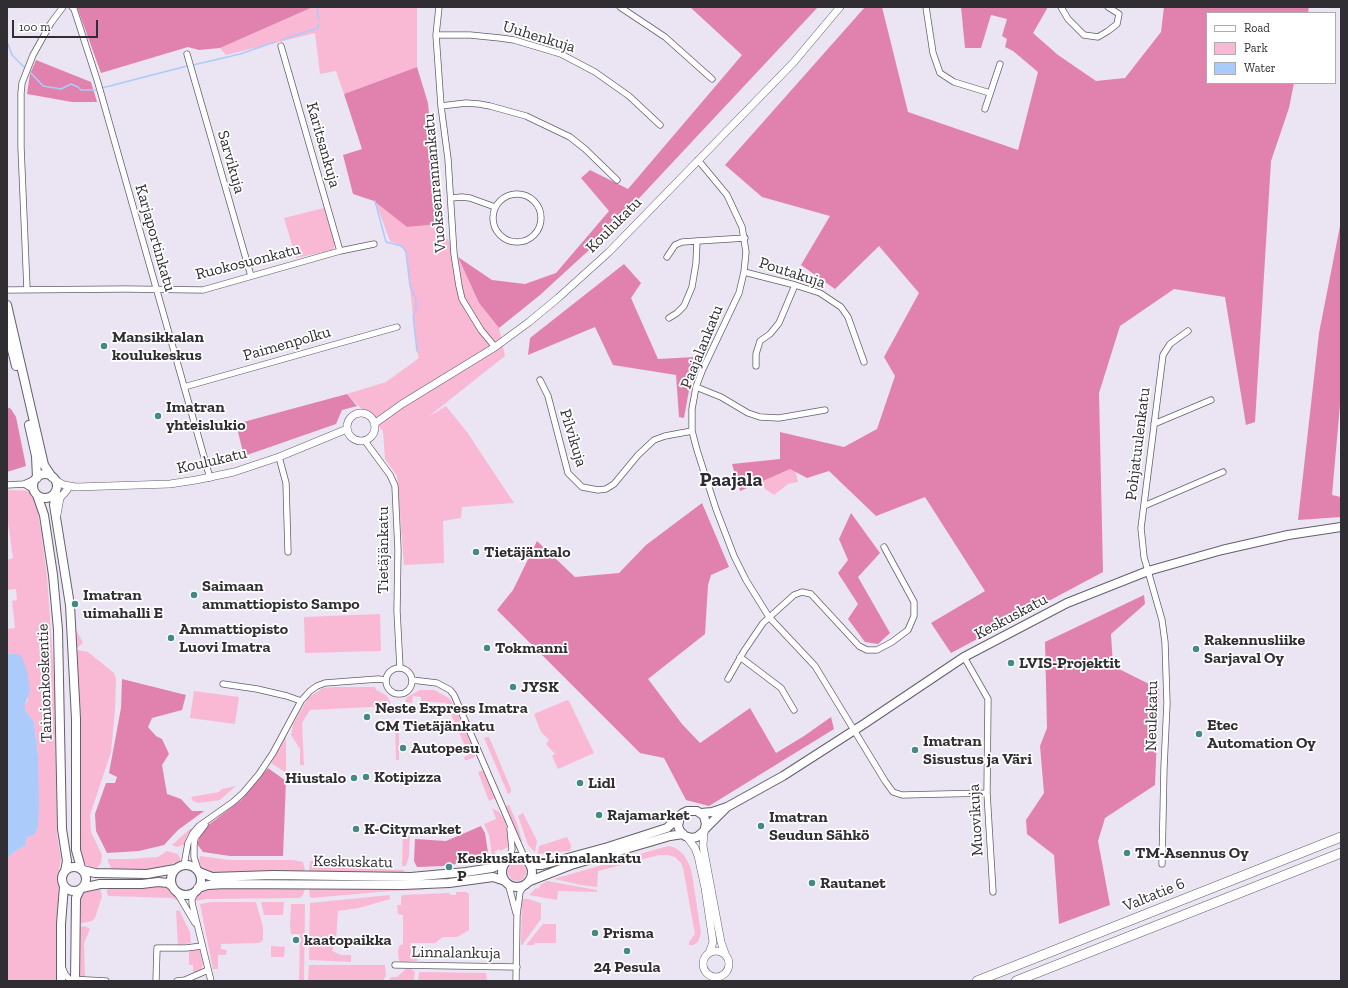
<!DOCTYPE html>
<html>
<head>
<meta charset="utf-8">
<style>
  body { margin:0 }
  #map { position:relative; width:1348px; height:988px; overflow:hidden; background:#eae4f3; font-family:"Zilla Slab",serif }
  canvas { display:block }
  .frame { position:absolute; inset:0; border:8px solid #302d33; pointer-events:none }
  .legend { position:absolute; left:1206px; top:12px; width:130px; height:72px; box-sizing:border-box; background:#fff; border:1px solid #acabad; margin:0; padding:5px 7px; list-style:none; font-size:12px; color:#302d33 }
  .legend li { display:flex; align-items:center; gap:8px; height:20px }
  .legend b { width:20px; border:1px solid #acabad }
  .scale { position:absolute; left:12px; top:20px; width:86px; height:18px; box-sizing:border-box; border:2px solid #302d33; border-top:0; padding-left:5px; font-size:12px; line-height:14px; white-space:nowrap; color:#302d33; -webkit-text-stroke:3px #fff; paint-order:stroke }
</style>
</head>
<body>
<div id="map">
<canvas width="1348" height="988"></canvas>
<div class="frame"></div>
<ul class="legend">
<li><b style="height:5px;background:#fff"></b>Road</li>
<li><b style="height:11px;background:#f9b9d5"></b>Park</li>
<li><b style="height:11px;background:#abcbfb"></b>Water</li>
</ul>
<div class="scale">100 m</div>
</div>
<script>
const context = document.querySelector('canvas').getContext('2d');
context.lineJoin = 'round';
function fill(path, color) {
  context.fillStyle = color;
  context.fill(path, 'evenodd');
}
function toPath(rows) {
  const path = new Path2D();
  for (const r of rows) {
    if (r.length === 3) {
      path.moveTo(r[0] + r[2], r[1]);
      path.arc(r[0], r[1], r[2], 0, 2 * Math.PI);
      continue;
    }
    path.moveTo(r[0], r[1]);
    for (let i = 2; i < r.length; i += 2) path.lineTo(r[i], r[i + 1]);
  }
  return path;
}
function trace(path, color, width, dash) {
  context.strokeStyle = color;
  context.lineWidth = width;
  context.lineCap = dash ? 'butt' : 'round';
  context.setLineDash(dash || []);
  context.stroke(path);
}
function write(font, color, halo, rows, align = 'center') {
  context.font = font + ' "Zilla Slab",serif';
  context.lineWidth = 3.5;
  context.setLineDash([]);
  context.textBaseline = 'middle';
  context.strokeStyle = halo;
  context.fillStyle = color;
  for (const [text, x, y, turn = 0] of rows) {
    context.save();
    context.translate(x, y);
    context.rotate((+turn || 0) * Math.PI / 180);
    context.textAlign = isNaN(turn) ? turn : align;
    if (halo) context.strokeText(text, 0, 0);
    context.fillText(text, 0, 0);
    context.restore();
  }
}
const green = toPath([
  [313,7,417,7,417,67,344,94,336,71,320,74,315,33,226,55,220,48],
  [375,201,407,227,439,224,458,257,479,303,499,328,505,356,428,417,446,406,467,432,514,503,462,507,461,518,443,521,444,563,404,565,397,476,385,459,383,431,347,394,386,382,419,358,417,351,406,252,399,245,390,241],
  [324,208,335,244,333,250,296,258,284,218],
  [794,464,798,482,788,484,774,495,765,489,762,481],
  [7,490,34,491,41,531,47,576,55,689,57,835,61,858,58,875,59,895,57,918,56,981,7,981,7,857,10,856,17,850,26,845,26,838,34,835,38,827,38,756,34,722,25,710,25,705,28,700,12,653,7,653,7,629,15,628,12,601,17,600,16,589,7,590,7,560,13,558,7,515],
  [380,614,381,651,305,653,304,617],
  [73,624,83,643,77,648,77,650,88,652,114,673,116,679,115,709,111,752,90,815,91,832,102,855,101,863,96,869,88,866,84,863,82,859,79,849],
  [334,687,375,687,376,690,386,695,390,701,391,706,310,710,302,723,304,765,300,765,300,749,291,735,293,724,308,698,323,688],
  [420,690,434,690,449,698,452,702,475,751,475,756,473,758,467,760,465,760,464,757,469,755,446,703,421,701,421,697,413,696,412,703,405,702,407,697],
  [194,691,239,697,235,724,190,718],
  [567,700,569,701,594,753,558,769,552,756,555,754,546,744,549,740,541,732,534,714],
  [395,720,399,720,399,760,396,760],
  [286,735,286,773,271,763],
  [487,737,489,737,511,789,511,792,508,794,484,738],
  [484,770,496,798,489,801,478,772],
  [236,786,220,800,198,803,193,801,191,797,219,792,222,789],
  [509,805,517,823,522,841,520,842,506,806],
  [492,808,499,812,505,821,510,846,500,851,499,849,494,852,496,854,494,855,492,855,489,835,484,824,496,819],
  [523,813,537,841,535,852,528,845,518,816],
  [191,828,192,829,187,836,184,845,177,847,172,845],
  [403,834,410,834,409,856,406,866,402,866],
  [567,837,571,845,570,851,538,854,539,846],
  [667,839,668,842,559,874,559,872],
  [670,846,677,849,684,855,690,866,692,874,701,933,698,942,693,945,689,945,689,942,695,934,683,868,681,863,675,857,668,855,659,855,598,871,597,887,581,885,554,879,664,847],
  [167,851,178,854,180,859,180,861,162,868,146,871,112,869,108,862,108,859,131,859,158,857],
  [200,856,229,860,293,860,303,862,305,871,309,871,310,861,318,861,323,865,328,865,331,867,404,870,404,874,212,875,200,868,198,864],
  [517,872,9],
  [547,881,597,890,597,892,558,891,557,900,529,895,536,888,537,889,541,886,540,885],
  [161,884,169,887,179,901,171,898,110,896,108,896,107,893,107,890,111,887],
  [97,886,100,888,102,896,95,918,92,921,79,924,79,902,81,895,87,890],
  [216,887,425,887,424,890,391,891,311,898,310,897,309,889,305,888,303,895,300,898,206,899,195,901,197,895,200,891],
  [456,892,466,892,469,894,469,930,457,937,443,937,435,943,411,943,411,958,418,959,417,961,401,962,399,960,398,951,399,946,403,944,403,915,398,914,397,905,401,905,401,898,402,895,450,893,450,895,456,895],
  [390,895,390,899,359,908,338,911,336,939,332,951,341,955,351,955,351,962,309,960,310,903],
  [522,899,528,899,541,903,541,919,522,945,521,945],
  [212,902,256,902,263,927,263,940,259,943,221,944,221,949,227,950,226,955,218,955,218,969,213,969,200,904],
  [261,902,284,902,283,915,264,915],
  [291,904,305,904,304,981,299,981,300,934,291,934,290,925],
  [179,910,190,932,191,943,178,945,176,911],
  [543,924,556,924,556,943,535,943,534,945,526,945],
  [85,926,90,929,84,943,85,978,78,978,79,927],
  [271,946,285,947,284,957,271,957],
  [196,949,200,950,203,964,201,970,193,974,193,965,189,965,189,950],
  [309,965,385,965,386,976,383,981,308,981],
  [406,969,411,969,415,972,414,981,388,981,391,977,397,977],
  [420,972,486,973,487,981,418,981,419,973]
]);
const forest = toPath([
  [77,7,313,7,220,48,199,50,188,47,101,73],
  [690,7,818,7,600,240,540,295,499,328,479,303,458,257,492,280,525,284,556,273,609,211,581,178,590,170,628,189,742,55],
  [865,7,882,7,908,112,1018,150,1038,72,1013,51,1005,47,1007,39,1002,36,1007,19,991,15,981,48,965,48,961,7,1048,7,1033,33,1058,55,1096,81,1125,78,1161,32,1164,7,1309,7,1308,13,1207,13,1207,83,1294,83,1289,108,1271,161,1255,422,1246,425,1225,297,1174,289,1120,326,1099,393,1103,572,951,653,931,623,985,591,925,497,876,516,829,471,807,478,790,469,740,491,732,464,780,459,780,432,844,447,877,429,895,376,884,357,919,293,879,246,835,289,801,265,830,216,762,197,725,165],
  [36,60,91,82,97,102,72,102,27,94,30,74],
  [417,67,428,103,439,224,407,227,374,201,353,194,343,155,362,149,344,94],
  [1341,221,1341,394,1332,495,1341,497,1341,517,1298,520,1319,333],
  [624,264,641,283,631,298,658,359,695,357,684,418,679,417,676,375,613,365,595,327,528,355,530,338],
  [347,394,357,406,342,410,336,424,244,456,236,424],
  [7,407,11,409,16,417,26,466,7,472],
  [702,503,729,567,711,575,708,585,705,634,648,679,682,724,700,743,750,708,776,753,804,736,831,717,834,729,709,806,686,800,664,758,640,753,497,610,513,590,537,541,575,577,619,573,646,545],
  [851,513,880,553,858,577,890,633,878,644,865,642,848,619,858,604,838,573,848,560,839,539],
  [1144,595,1145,604,1111,634,1113,666,1159,689,1155,785,1105,818,1098,841,1110,905,1059,924,1054,855,1027,834,1026,820,1044,793,1040,746,1047,728,1045,642],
  [122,679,186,695,182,710,152,718,148,727,156,736,162,739,169,754,162,765,167,794,181,799,192,811,204,811,178,830,164,845,139,851,107,853,96,831,95,814,106,783,115,783,117,777,109,773,121,708],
  [268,768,286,781,283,856,230,856,203,852,197,844,203,829,241,800],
  [481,826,485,833,489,859,443,866,417,867,414,861,415,839,446,841]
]);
const water = toPath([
  [7,653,21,655,27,671,30,690,25,705,25,710,34,722,38,756,39,803,38,827,34,835,26,838,26,845,17,850,10,856,7,857]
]);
const stream = toPath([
  [317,7,319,20],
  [281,40,318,28,318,24],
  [8,44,12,55,25,68],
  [193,65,240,54,275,42],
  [30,72,43,86,61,89,71,84,78,87,81,90,96,90],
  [102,88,187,66],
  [375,201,386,242,402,246,406,252,410,286,416,299,416,310,413,316,417,351]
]);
const minor = toPath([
  [72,7,74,9,98,83,210,478],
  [439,7,436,35,437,49,441,106,448,159,454,254,459,286,462,299,481,330,495,347],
  [620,7,665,37,712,79],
  [926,7,933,53,940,73,954,82,990,93],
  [1061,7,1068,19,1084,35,1098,37,1108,31,1117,24,1119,14,1108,7],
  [436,35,470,35,500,38,514,40,561,54,595,72,629,96,660,125],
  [281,46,340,251],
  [187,54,251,276],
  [441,106,466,103,479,104,490,106,526,116,570,137,585,149,617,180],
  [985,109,1000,64],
  [698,160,727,195,742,227,746,252,744,272,739,293,702,371,696,387,692,409,692,431,697,450,716,509,734,556,746,580,769,617,815,666,885,781,893,792,902,795,987,793],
  [517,218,24],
  [451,198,462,197,470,198,495,207],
  [667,257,675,245,682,242,745,238],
  [744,272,795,285,820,293,841,307,848,317,864,362],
  [27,289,21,147,21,93,22,83,33,55,51,23,63,7],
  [7,290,126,289,203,290,340,251,374,244],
  [669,318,677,313,684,306,692,287,696,263,697,241],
  [756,366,756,354,760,341,770,334,779,323,795,285],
  [540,380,548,396,568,473,582,487,598,490,606,489,614,484,638,455,654,440,665,436,692,431],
  [184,387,397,327],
  [696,387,721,397,748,413,760,417,779,418,825,410],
  [1154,424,1211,400],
  [365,441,390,475,395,486,398,550,397,611,400,668],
  [279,457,286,483,288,552],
  [24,484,34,490],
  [7,485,24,484,37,478],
  [1144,506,1223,472],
  [740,657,781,688,794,710],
  [964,657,988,699,987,793,993,892],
  [399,681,13],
  [728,679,744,651,763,623,794,595,802,592,811,594,859,646,867,650,877,650,892,642,908,630,914,616,914,602,884,547],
  [412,680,437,683,450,690,454,695,525,859],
  [223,684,257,689,287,696,301,701],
  [509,859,512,849,510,829],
  [1162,864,1164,767,1167,703,1165,642,1162,620,1144,557,1141,528,1163,355,1170,344,1188,331],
  [184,865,188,843,193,833,199,826,233,802,243,793,259,774,273,753,301,701,310,691,317,686,325,683,378,679,386,680],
  [198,870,194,857,194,845,195,838,205,825],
  [508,883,516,913],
  [176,891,195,923],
  [196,891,192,899,192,903,211,981],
  [395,965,517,967],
  [63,969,65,974,69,979,106,981],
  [156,981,157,948,186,948,202,946],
  [177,981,185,980,208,970],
  [516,981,517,915,520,892,524,886]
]);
const tertiary = toPath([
  [361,427,14],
  [374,424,402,404,495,347,529,322,558,298,609,252,793,63,840,7],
  [55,480,64,485,76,487,170,484,196,480,234,472,279,457,347,429],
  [57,515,60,498,67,490],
  [704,831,703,846,721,942,726,956],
  [687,837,695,848,698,856,705,888,713,942,709,953],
  [716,964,13]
]);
const secondary = toPath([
  [7,305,44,465,52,477],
  [7,330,16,366],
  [29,425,36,456,37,478],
  [45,486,12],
  [56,492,54,505,70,605,76,719,76,850,81,868],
  [37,495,44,515,53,575,58,630,62,829,67,861,65,871],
  [701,813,712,812,727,807,783,776,864,724,964,657,1067,603,1148,571,1222,550,1288,535,1341,527],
  [705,829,726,808],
  [517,872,15],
  [531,865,542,865,608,847,667,828,683,813,687,811,697,811,704,816,706,824,704,831,697,837,692,838,685,836,680,831,678,826,680,817],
  [186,880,15],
  [74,879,12],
  [83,870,95,873,147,874,175,869],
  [199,872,212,877,273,875,411,877,466,872,492,868,506,862],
  [530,881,571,865,670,836,683,834],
  [82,888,100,884,142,884,158,882,168,883,172,886],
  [198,888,208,885,225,884,403,885,449,883,493,877,505,881],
  [61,981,61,924,64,886],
  [75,981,76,898,80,890]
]);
const trunk = toPath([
  [977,981,1341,837],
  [1016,981,1341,853]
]);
const markers = [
  [104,346,4,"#438a84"],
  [158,416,4,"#438a84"],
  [476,552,4,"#438a84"],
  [194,595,4,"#438a84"],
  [75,604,4,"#438a84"],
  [171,638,4,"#438a84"],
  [487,648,4,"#438a84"],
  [1196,649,4,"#438a84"],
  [1011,663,4,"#438a84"],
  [513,687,4,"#438a84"],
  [367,717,4,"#438a84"],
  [1199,734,4,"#438a84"],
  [403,748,4,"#438a84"],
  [915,750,4,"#438a84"],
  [366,777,4,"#438a84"],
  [354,778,4,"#438a84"],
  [580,783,4,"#438a84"],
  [599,815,4,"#438a84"],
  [761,826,4,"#438a84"],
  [356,829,4,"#438a84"],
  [1127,853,4,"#438a84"],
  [449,867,4,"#438a84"],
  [812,883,4,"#438a84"],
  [595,933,4,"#438a84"],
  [296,940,4,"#438a84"],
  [627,951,4,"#438a84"]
];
const streetNames = [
  ["Uuhenkuja",539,37,17],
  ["Karitsankuja",323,145,74],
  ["Sarvikuja",231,162,74],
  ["Vuoksenrannankatu",435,183,-95],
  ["Koulukatu",614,225,-45],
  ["Karjaportinkatu",155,238,74],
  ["Ruokosuonkatu",248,262,-14],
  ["Poutakuja",792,273,18],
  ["Paimenpolku",287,344,-16],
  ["Paajalankatu",702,347,-68],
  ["Pilvikuja",573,438,73],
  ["Pohjatuulenkatu",1138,444,-83],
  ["Koulukatu",212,461,-13],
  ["Tietäjänkatu",383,550,-90],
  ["Keskuskatu",1011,617,-28],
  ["Tainionkoskentie",45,683,-92],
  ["Neulekatu",1152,716,-89],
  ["Muovikuja",976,820,-93],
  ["Keskuskatu",353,862,1],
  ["Valtatie 6",1154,895,-22],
  ["Linnalankuja",456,953,1]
];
const poiNames = [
  ["Mansikkalan",112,337],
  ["koulukeskus",112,355],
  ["Imatran",166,407],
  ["yhteislukio",166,425],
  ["Tietäjäntalo",484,552],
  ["Saimaan",202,586],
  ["ammattiopisto Sampo",202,604],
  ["Imatran",83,595],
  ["uimahalli E",83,613],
  ["Ammattiopisto",179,629],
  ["Luovi Imatra",179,647],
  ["Rakennusliike",1204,640],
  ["Sarjaval Oy",1204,658],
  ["Tokmanni",495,648],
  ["LVIS-Projektit",1019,663],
  ["JYSK",521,687],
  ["Neste Express Imatra",375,708],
  ["CM Tietäjänkatu",375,726],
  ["Etec",1207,725],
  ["Automation Oy",1207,743],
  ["Imatran",923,741],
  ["Sisustus ja Väri",923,759],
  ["Autopesu",411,748],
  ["Kotipizza",374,777],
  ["Hiustalo",346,778,"right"],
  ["Lidl",588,783],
  ["Rajamarket",607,815],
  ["Imatran",769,817],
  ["Seudun Sähkö",769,835],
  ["K-Citymarket",364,829],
  ["TM-Asennus Oy",1135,853],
  ["Keskuskatu-Linnalankatu",457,858],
  ["P",457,876],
  ["Rautanet",820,883],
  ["Prisma",603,933],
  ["kaatopaikka",304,940],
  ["24 Pesula",627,967,"center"]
];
const districtNames = [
  ["Paajala",731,480]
];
fill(green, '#f9b9d5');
fill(forest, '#e182ae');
fill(water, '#abcbfb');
trace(stream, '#abcbfb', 1.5);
trace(minor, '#645f6c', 7);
trace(tertiary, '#645f6c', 8);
trace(secondary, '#645f6c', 10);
trace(trunk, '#645f6c', 10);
trace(minor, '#fff', 5.5);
trace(tertiary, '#fff', 7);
trace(secondary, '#fff', 8);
trace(trunk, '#fff', 9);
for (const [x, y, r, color] of markers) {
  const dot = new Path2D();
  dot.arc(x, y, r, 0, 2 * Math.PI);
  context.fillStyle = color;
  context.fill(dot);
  trace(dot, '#fff', 1.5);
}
write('16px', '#302d33', '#fff', streetNames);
write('bold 16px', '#302d33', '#fff', poiNames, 'left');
write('bold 20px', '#2e2934', '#fff', districtNames);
</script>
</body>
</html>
